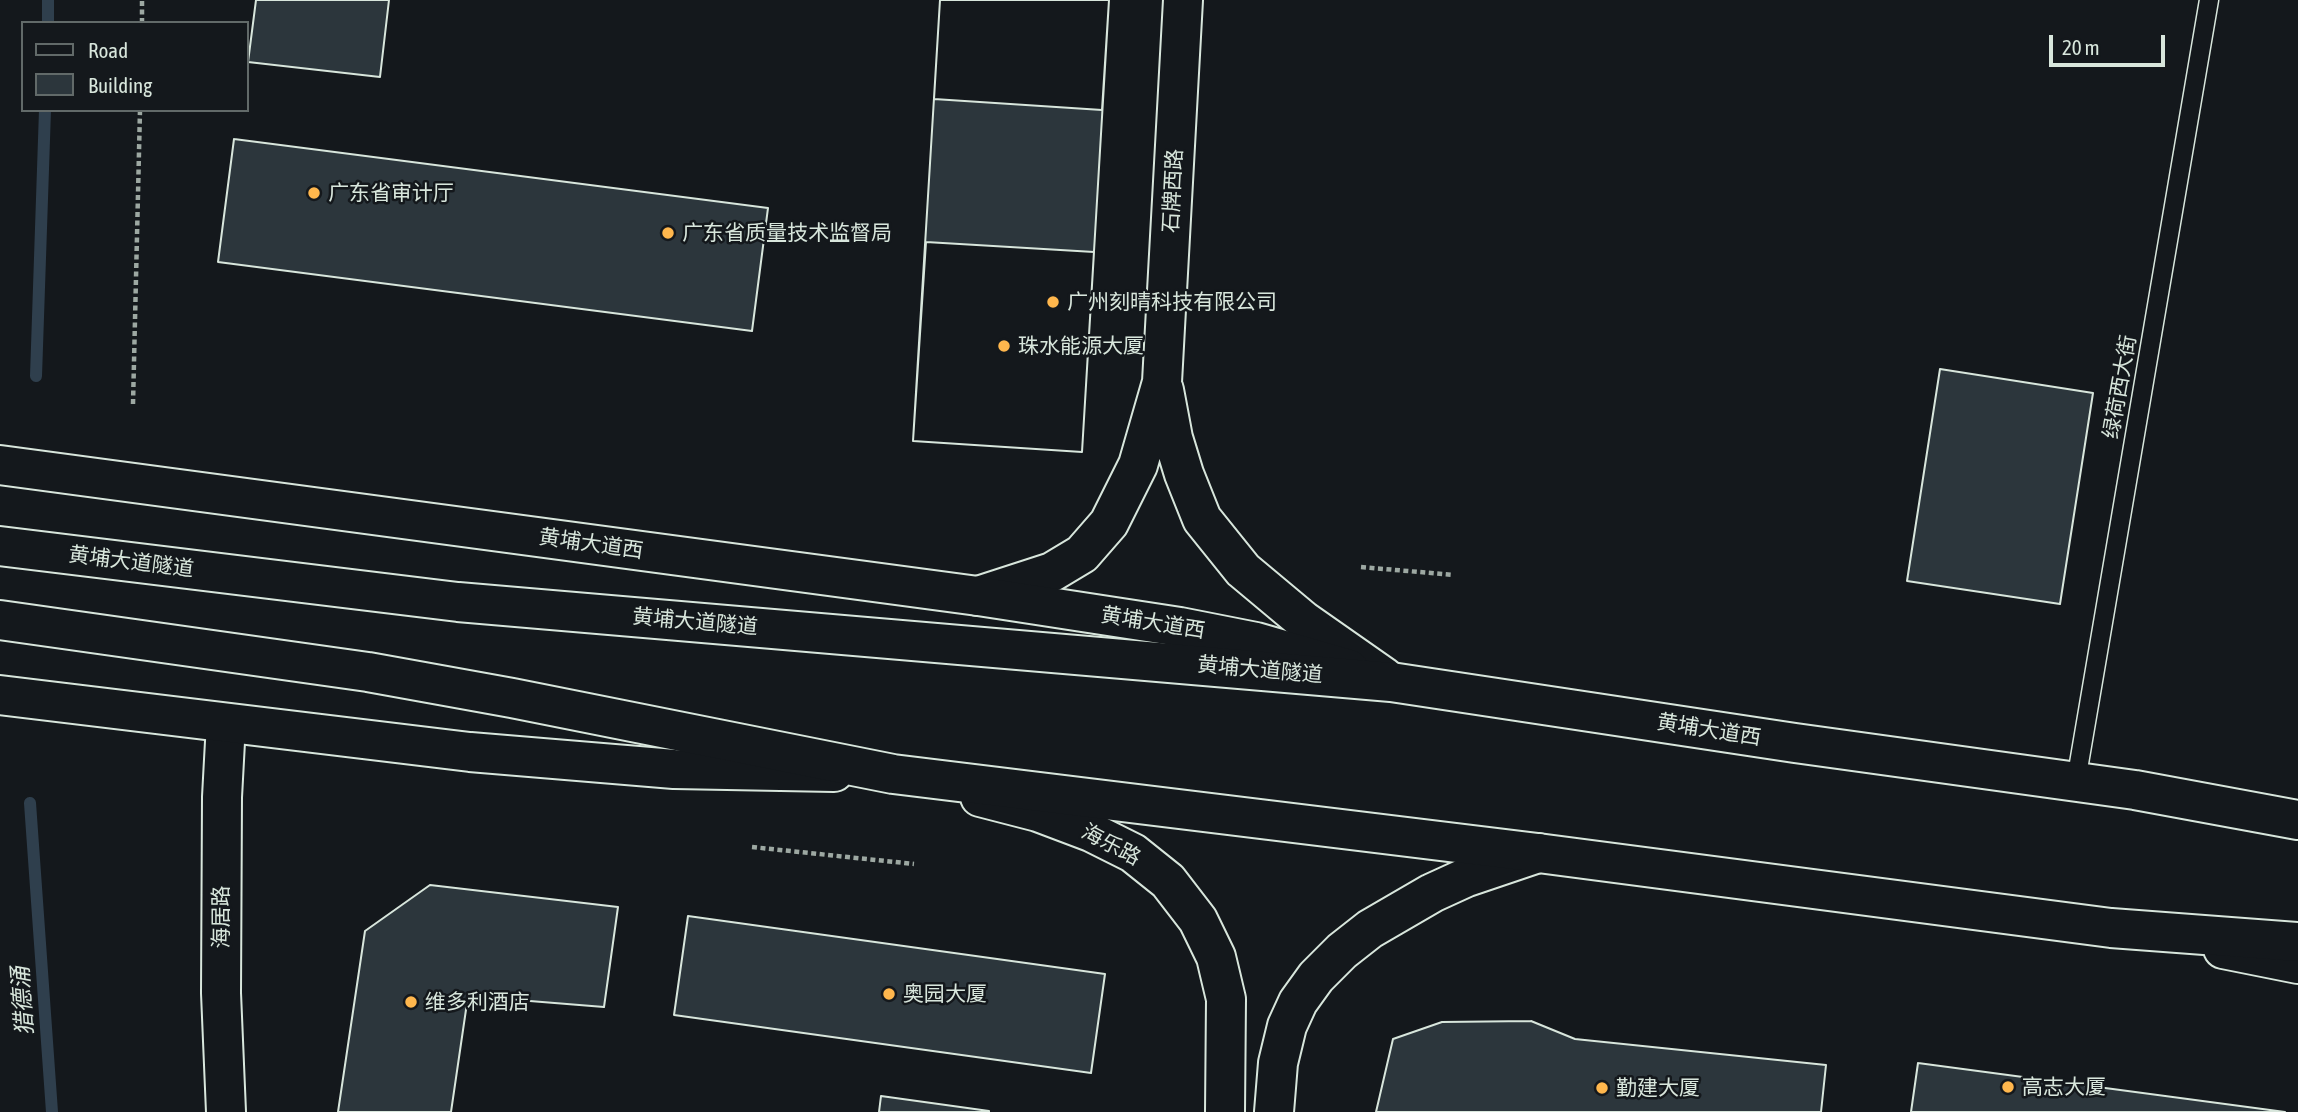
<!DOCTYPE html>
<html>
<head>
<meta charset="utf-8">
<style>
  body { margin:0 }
  #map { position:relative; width:2298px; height:1112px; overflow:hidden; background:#14181c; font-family:"Asap Condensed",sans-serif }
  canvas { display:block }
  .legend { position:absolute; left:21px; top:21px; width:228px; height:91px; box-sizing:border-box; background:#14181c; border:2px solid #626a69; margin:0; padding:9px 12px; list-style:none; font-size:21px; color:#d8e6dc }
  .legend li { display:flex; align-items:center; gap:14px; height:35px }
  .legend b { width:35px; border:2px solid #626a69 }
  .scale { position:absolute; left:2049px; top:35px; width:116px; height:32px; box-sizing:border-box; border:4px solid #d8e6dc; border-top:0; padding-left:9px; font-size:21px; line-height:24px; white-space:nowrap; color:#d8e6dc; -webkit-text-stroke:5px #14181c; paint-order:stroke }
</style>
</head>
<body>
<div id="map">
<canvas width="2298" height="1112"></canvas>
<ul class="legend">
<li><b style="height:9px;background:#14181c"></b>Road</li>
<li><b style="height:19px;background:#2c363c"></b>Building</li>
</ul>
<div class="scale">20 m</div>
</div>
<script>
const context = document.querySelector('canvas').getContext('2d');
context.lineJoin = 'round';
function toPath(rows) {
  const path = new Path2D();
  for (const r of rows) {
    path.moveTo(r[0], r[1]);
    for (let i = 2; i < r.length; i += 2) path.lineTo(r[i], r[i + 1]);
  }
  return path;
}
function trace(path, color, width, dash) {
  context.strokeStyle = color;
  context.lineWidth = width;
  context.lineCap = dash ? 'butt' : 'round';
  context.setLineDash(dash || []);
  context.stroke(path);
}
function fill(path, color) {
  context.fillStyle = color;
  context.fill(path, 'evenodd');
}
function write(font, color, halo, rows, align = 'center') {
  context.font = font + ' "Asap Condensed","Noto Sans SC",sans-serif';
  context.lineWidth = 5;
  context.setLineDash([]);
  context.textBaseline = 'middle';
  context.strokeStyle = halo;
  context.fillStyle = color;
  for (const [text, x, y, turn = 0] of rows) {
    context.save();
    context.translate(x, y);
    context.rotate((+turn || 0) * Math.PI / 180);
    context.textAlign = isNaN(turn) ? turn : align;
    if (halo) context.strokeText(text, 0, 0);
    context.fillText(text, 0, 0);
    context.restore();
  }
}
const stream = toPath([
  [48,23,48,0],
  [36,376,45,110],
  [30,803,52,1112]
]);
const building = toPath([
  [256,0,389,0,380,77,248,62,256,0],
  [940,0,1109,0,1102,110,934,99,940,0],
  [940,0,1109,0,1082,452,913,441,940,0],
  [234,139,768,208,752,331,218,262,234,139],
  [926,242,1094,252,1082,452,913,441,926,242],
  [1940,369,2093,393,2060,604,1907,581,1940,369],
  [430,885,618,907,604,1007,468,996,451,1112,338,1112,365,931,430,885],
  [688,916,1105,974,1091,1073,674,1015,688,916],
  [1531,1021,1575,1039,1826,1065,1821,1112,1376,1112,1393,1039,1442,1022,1531,1021],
  [1918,1063,2285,1112,1911,1112,1918,1063],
  [881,1096,989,1111,989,1112,879,1112,881,1096]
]);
const path = toPath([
  [142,23,142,0],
  [133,404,140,110],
  [1361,567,1454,575],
  [752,847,914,864]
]);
const service = toPath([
  [2076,781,2209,0]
]);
const tertiary = toPath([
  [1164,390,1173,438,1184,474,1202,519,1243,570,1304,621,1384,677],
  [978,596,1052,572,1082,554,1109,523,1138,465,1162,382,1183,0],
  [226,723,222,797,221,993,226,1112],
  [980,797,1038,812,1091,832,1133,853,1168,881,1198,920,1216,957,1226,999,1225,1112],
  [1274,1112,1278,1063,1287,1026,1298,1002,1316,977,1342,951,1370,929,1432,893,1467,877,1538,853]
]);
const secondary = toPath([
  [0,465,978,596,1180,627,1256,642,1349,669],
  [0,695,470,752,674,769,834,772],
  [2223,949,2298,964]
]);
const primary = toPath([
  [0,546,458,602,1391,682,1795,743,2135,790,2298,820],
  [0,620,368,672,512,698,893,774,1538,853,2111,928,2298,942]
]);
const markers = [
  [314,193,7,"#ffb74d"],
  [668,233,7,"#ffb74d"],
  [1053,302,7,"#ffb74d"],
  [1004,346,7,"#ffb74d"],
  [889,994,7,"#ffb74d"],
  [411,1002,7,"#ffb74d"],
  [2008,1087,7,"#ffb74d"],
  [1602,1088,7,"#ffb74d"]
];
const streetNames = [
  ["石牌西路",1173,191,-87],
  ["绿荷西大街",2120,387,-80],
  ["黄埔大道西",591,544,8],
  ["黄埔大道隧道",131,562,7],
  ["黄埔大道隧道",695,622,5],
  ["黄埔大道西",1153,623,9],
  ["黄埔大道隧道",1260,670,5],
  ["黄埔大道西",1709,730,9],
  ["海乐路",1111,845,28],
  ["海居路",221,917,-90]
];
const poiNames = [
  ["广东省审计厅",328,193],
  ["广东省质量技术监督局",682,233],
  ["广州刻晴科技有限公司",1067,302],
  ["珠水能源大厦",1018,346],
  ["奥园大厦",903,994],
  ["维多利酒店",425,1002],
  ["高志大厦",2022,1087],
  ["勤建大厦",1616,1088]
];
const waterNames = [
  ["猎德涌",23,1001,-94]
];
trace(stream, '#2f3f4d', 12);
fill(building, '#2c363c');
trace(building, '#d8e6dc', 2);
trace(service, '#d8e6dc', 21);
trace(tertiary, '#d8e6dc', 42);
trace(secondary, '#d8e6dc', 42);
trace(primary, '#d8e6dc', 42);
trace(path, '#9da8a2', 4.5, [5, 3.5]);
trace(service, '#14181c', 18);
trace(tertiary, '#14181c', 38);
trace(secondary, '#14181c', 38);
trace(primary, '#14181c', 38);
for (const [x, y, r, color] of markers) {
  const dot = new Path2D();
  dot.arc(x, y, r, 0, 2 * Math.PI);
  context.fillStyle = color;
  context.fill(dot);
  trace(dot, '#14181c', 2.5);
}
write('21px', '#d8e6dc', '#14181c', streetNames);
write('21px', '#d8e6dc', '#14181c', poiNames, 'left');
write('italic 23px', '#d8e6dc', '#14181c', waterNames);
</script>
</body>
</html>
